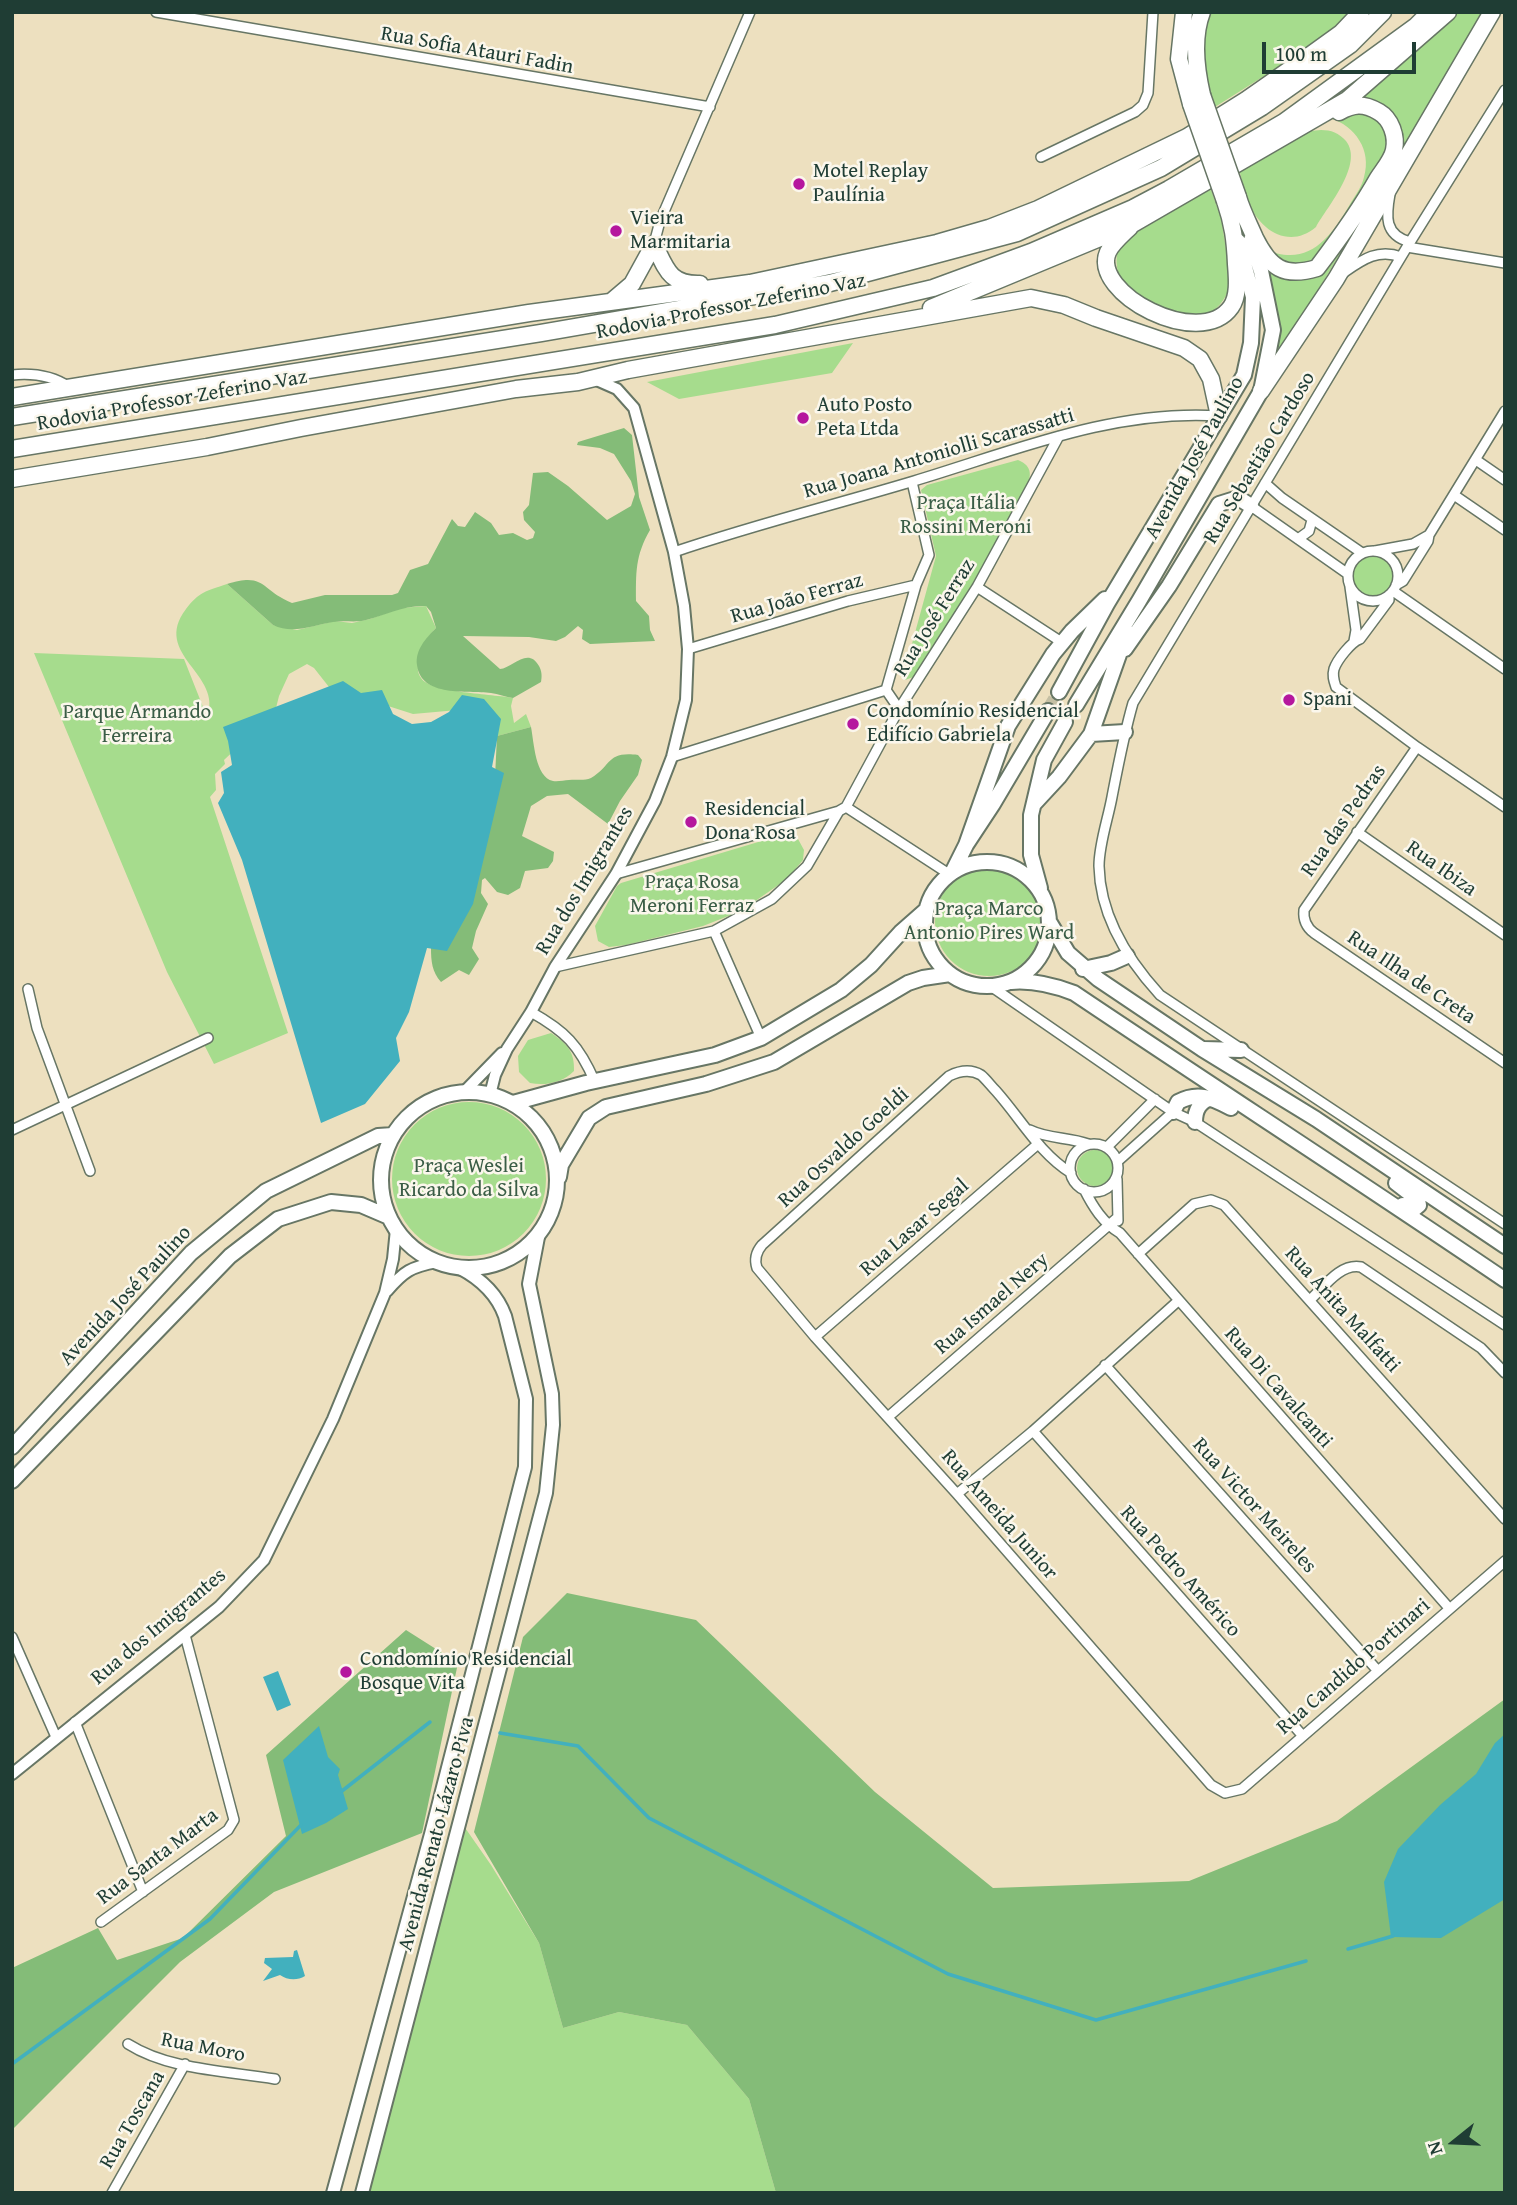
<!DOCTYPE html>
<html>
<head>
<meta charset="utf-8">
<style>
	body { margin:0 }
	#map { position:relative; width:1517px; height:2205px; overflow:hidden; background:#ede0bf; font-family:"Gentium Book Plus",serif }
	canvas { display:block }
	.frame { position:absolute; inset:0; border:14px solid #1f3d34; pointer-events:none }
	.north { position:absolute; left:1419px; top:2107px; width:70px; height:70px; -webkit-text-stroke:5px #fbf7ec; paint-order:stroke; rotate:252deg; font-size:19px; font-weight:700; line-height:28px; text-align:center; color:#1f3d34 }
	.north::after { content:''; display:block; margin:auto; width:24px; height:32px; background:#1f3d34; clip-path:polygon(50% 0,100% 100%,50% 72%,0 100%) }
	.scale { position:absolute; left:1262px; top:42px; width:154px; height:32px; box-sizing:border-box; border:4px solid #1f3d34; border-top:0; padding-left:9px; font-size:21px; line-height:24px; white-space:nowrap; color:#1f3d34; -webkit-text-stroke:5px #fbf7ec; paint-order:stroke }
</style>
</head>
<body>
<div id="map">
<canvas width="1517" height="2205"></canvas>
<div class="frame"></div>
<div class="north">N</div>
<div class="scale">100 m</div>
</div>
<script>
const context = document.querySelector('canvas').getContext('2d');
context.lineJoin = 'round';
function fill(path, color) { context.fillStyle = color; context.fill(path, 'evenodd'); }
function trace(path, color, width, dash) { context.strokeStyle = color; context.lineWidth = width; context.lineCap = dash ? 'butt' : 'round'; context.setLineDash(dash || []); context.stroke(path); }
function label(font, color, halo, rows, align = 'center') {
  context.font = font + ' "Gentium Book Plus",serif'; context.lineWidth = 5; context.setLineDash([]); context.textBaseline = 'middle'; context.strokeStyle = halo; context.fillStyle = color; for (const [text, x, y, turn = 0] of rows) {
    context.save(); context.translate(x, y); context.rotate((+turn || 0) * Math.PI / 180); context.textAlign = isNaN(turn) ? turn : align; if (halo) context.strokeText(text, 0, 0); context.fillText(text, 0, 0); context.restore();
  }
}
const green = new Path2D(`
	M 1207,12 L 1354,12 L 1299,54 L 1215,107 C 1201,78 1199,44 1207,12 Z
	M 1443,12 L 1486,12 L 1274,363 L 1263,248 C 1306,269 1329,240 1349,206 C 1354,197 1362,187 1364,177 C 1372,150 1355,126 1330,118 Z
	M 1321,130 C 1331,130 1339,133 1346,141 C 1364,164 1328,206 1316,227 C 1289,250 1259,230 1248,201 C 1244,191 1242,180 1239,169 L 1298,132 Z
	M 1209,184 L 1221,218 L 1231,280 C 1228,301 1212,318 1190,318 C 1179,318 1145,299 1133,294 C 1115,278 1113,260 1121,239 Z
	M 853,343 L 832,373 L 679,399 L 647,382 Z
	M 1018,460 C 1030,465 1032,472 1028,484 L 969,592 L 916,676 L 905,680 L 907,662 L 936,556 L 921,490 L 927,485 Z
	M1353 576a20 20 0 1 1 40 0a20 20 0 1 1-40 0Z
	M 227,584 L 273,625 L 297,630 L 335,621 L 352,623 L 370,619 L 401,608 L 426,606 L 436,628 C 427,637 423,644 420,656 C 418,664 416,671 421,678 C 430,693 494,694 513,698 L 511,706 L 514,723 L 526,714 L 531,727 L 497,736 L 480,708 L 413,714 L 329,687 L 314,668 L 307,664 L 289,674 L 279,696 L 275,712 L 224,760 L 225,764 L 215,774 L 216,790 L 210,797 L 288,1033 L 214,1064 L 167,972 L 34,653 L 184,659 L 207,717 C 224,674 151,655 186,609 C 199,592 206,591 227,584 Z
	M 785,834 L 795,836 L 798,839 L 804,850 L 803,860 L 787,879 L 741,911 L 703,926 L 626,945 L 609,947 L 598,941 L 595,926 L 617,886 L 621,883 Z
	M935 922a54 54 0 1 1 108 0a54 54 0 1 1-108 0Z
	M 551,1033 C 566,1043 575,1051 574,1071 C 562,1083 545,1086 530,1083 L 519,1072 L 518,1056 L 528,1040 Z
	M392 1179a77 77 0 1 1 154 0a77 77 0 1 1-154 0Z
	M1077 1168a18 18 0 1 1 36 0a18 18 0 1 1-36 0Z
	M 461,1822 L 491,1865 L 539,1943 L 563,2028 L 619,2012 L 687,2025 L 749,2099 L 776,2193 L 364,2193 Z`);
const forest = new Path2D(`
	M 624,428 L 632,435 L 639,497 L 650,530 C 635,556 636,573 636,601 L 649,616 L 650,630 L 655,641 L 590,644 L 582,639 L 583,630 L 578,626 L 565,637 L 556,641 L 529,637 L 463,636 L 500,669 C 512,668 528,646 539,666 C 542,671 542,677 541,682 L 513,698 C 506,697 498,694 491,693 C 468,690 421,698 417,665 C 415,650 426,638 436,628 L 431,612 L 426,606 C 403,605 387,615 366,620 C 355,623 345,620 333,622 C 313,625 293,635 273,625 L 227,584 C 266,572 260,590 292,603 L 325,595 L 392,595 L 398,593 L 410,570 L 428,564 L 452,519 L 458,526 L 465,527 L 475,512 L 491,523 L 499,535 L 513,533 L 527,540 L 533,538 L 535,532 L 524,520 L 523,512 L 529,505 L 533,473 L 548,472 L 568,486 L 607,520 L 631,506 L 635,494 L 631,481 L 614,454 L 600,448 L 577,445 L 578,442 Z
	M 531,727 C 534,742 535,777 553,781 C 558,782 564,780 569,780 C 577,779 584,781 591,778 C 612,766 606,751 638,755 L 642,760 L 638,775 L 620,801 L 608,824 L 568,794 L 547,796 L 531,806 L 522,836 L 554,852 L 553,861 L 548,868 L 525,871 L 520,888 L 508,895 L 497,892 L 485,878 L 482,880 L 481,893 L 488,904 L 476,931 L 472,948 L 479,959 L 469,975 L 459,970 L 441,982 C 432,972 431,961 431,948 L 494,798 L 497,736 Z
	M 567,1593 L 696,1620 L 875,1792 L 993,1888 L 1189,1881 L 1337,1821 L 1505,1699 L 1505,2193 L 776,2193 L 749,2099 L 687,2025 L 619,2012 L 563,2028 L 539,1943 L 474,1832 L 523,1637 Z
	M 406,1630 L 458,1663 L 422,1833 L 274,1892 L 180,1962 L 12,2130 L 12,1968 L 98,1928 L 117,1960 L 183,1938 L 286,1836 L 266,1755 Z`);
const water = new Path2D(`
	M 343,681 L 361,693 L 382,690 L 393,714 L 412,724 L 431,722 L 449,712 L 462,695 L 484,699 L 501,719 L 492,767 L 504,773 L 473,904 L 447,951 L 427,948 L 409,1012 L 396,1038 L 400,1061 L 365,1104 L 321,1123 L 242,860 L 218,803 L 224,793 L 221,772 L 232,765 L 228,741 L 223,727 Z
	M 278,1671 L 291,1705 L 277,1711 L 263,1677 Z
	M 319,1726 L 328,1757 L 340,1769 L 338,1775 L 348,1809 L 326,1823 L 302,1834 L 283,1760 Z
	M 1505,1734 L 1505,1899 L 1441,1938 L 1391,1937 L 1384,1882 L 1398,1849 L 1440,1805 L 1476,1774 L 1495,1743 Z
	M 297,1950 L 305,1976 C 297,1981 287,1980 280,1975 L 263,1981 L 272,1969 L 264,1963 L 265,1958 L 293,1957 L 294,1951 Z`);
const stream = new Path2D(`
	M 500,1733 L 578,1746 L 649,1818 L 948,1974 L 1096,2020 L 1306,1961
	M 342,1791 L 430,1722
	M 1348,1949 L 1393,1936
	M 12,2064 L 210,1919 L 301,1825`);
const primaryTunnel = new Path2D(`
	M 1048,711 L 1059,692`);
const minor = new Path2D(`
	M 156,12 L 710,107
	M 1505,90 L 1407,247 L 1133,703 C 1124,734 1118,766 1112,797 C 1108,819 1099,844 1099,866 C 1100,916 1128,960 1160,995 L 1505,1224
	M 1041,157 L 1135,112 L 1143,105 L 1148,93 L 1153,12
	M 1390,194 C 1386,216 1384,235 1410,242
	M 654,244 L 660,221 L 750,12
	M 1407,247 L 1505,263
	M 1343,273 C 1362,260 1378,248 1401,257
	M 12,375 C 32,373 53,376 69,387
	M 1476,460 L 1505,480
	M 1265,483 L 1282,498 L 1362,553
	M 1454,495 L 1505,530
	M 1251,506 L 1348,574
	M 1298,539 L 1309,531 L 1312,520
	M 1375,551 L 1413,544 L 1429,535
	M1348 576a25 25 0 1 1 50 0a25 25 0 1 1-50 0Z
	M 674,552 C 753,525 834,505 914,481 C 1014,451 1113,409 1219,416
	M 1396,585 L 1403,581 L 1428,541 L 1429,535 L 1505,411
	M 977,587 L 1063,643
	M 1350,587 L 1356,630 L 1354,641
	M 1393,591 L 1505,669
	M 1389,595 L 1389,600 L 1360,639 C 1351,642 1337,660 1334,669 C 1332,676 1334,681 1336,687 L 1417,747 L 1505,807
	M 688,649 L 848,601 L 916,585
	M 886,690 L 916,585 L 929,555 L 912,482
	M 1417,747 L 1304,910 C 1303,920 1306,927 1314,933 L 1505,1063
	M 672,757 L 886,690 L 899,709
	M 846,807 L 949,874
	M 1357,832 L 1505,935
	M 616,874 L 839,811
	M 714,931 L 761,1038
	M 555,967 L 714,931 L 772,899 L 807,866 L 839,811 L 846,807 L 899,709 L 977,587 L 1059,436
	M 992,987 L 1173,1112 L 1195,1122 L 1505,1325
	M 28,989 L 37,1028 L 90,1171
	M 531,1012 C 565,1031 579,1045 595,1082
	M 12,1130 L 208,1038
	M 1030,1130 C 1048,1139 1069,1137 1088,1144
	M1070 1168a24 24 0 1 1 48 0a24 24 0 1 1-48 0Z
	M 1107,1147 L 1155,1099
	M 1118,1161 L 1173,1112
	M 1071,1173 C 1039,1153 1021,1119 996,1091 C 991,1086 986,1079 981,1075 C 971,1069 959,1071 949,1076 L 762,1245 C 756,1252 754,1259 757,1268 L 815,1337 L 957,1494 L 1211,1785 L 1225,1793 L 1242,1789 L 1505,1561
	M 1117,1179 L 1118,1221
	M 1084,1189 C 1093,1207 1103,1223 1120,1233 L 1449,1608
	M 1138,1254 L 1194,1204 L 1211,1200 L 1224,1205 L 1505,1519
	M 1310,1300 C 1324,1287 1340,1263 1361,1267 L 1481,1348 L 1505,1373
	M 815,1337 L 1038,1144
	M 1105,1365 L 1378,1671
	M 888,1417 L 1117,1218
	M 1033,1431 L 1302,1735
	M 957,1494 L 1033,1431 L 1178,1301
	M 12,1637 L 56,1737
	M 75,1722 L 143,1892
	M 101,1922 L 228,1830 L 234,1820 L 185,1635
	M 128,2044 C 169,2070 227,2071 275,2079
	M 112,2193 L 185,2064`);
const tertiary = new Path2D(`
	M 465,1091 L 502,1053
	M 490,1095 L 495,1075 L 507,1049 L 531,1012 L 555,967 L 616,874 L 655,801 L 672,757 L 686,700 L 688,649 L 684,606 L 674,552 L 634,408 L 617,389 L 592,378
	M 387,1291 C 404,1271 411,1267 437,1262
	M 12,1774 L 219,1607 L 264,1560 L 333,1419 L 385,1293 L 393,1259 L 396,1229`);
const secondary = new Path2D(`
	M 333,2193 L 431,1834 L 525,1467 L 526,1399 L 505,1316 C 497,1294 481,1279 460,1268
	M 362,2193 L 546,1493 L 553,1425 L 552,1394 L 529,1284 L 538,1237`);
const primary = new Path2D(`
	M 1125,649 L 1169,586 L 1219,504 L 1235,499 L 1240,499 L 1251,506
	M 1059,692 L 1107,604 L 1244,375 L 1251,343 L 1253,297 L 1238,241
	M 1076,705 L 1139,601 L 1261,391 L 1273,330 L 1261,271 L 1251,240
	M 1091,734 L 1125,732
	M 1034,804 L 1059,777 L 1091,734 L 1127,632
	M 966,845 L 1008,726 L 1053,654 L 1072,631 L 1105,599
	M925 924a62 62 0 1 1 124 0a62 62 0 1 1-124 0Z
	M 953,871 L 966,845 L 993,804 L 1048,711
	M 1040,888 L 1031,855 L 1031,815 L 1044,760 L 1065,722
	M 1050,923 L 1068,953 L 1098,979 L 1202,1049 L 1316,1119 L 1505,1246
	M 1083,969 L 1111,963 L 1127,956
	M 1011,982 C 1033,980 1053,985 1074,993 C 1217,1089 1362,1183 1505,1280
	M 1204,1049 L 1241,1050
	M381 1180a88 88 0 1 1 176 0a88 88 0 1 1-176 0Z
	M 513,1103 L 586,1083 L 715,1055 L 761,1038 L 841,990 L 871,965 L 901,932 L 926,910
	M 1173,1112 L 1178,1102 C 1198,1091 1212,1098 1231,1108
	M 1195,1122 C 1195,1109 1200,1102 1211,1098
	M 559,1177 L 561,1165 L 589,1118 L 606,1107 L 706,1084 L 774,1062 L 908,983 L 923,978 L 950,974
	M 1396,1183 L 1418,1200 L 1419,1205 L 1413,1210 L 1403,1205
	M 12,1447 L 191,1253 L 266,1191 L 378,1136 L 393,1135
	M 12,1481 L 230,1256 L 278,1219 L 331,1202 L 361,1205 L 389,1217`);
const motorway = new Path2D(`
	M 1184,12 L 1179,59 L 1191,104
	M 1202,95 C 1196,69 1192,38 1202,12
	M 1238,197 C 1242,211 1249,224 1255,238 C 1270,268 1284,278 1317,268 C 1339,239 1360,210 1378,178 C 1383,170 1392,160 1394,150 C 1397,136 1391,119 1379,112 C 1363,103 1354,104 1339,112
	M 1130,227 C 1123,234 1112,243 1108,252 C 1090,293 1200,351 1231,307 C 1239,296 1237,277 1236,264 C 1235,241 1233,224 1225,201
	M 654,244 C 666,268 669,285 700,284
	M 612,301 L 632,284 L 654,244
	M 931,308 L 1131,225 L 1347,100 L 1448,12
	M 1261,391 L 1336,279 L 1492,12
	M 12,397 L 529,313 L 750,283 L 937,243 L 989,228 L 1038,209 L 1187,137 L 1246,100 L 1309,56 L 1341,33 L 1361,12
	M 12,417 L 541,333 L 830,283 L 1017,233 L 1161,168 L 1262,107 L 1350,45 L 1383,12
	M 12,449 L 775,325 L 933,288 L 1031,252 L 1133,208 L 1169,189 L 1284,122 L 1416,26 L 1430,12
	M 12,479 L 207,447 L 301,428 L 516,389 L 578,382 L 628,370 L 1031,298 L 1064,305 L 1096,318 L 1184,348 L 1200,359 L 1211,379 L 1219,416`);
const motorwayBridge = new Path2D(`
	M 1202,95 L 1238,197
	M 1191,104 L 1225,201`);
const markers = [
	[799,184,7,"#b5179e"],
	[616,231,7,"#b5179e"],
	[803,418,7,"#b5179e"],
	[1289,700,7,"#b5179e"],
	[853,724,7,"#b5179e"],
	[691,822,7,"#b5179e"],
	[346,1672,7,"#b5179e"]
];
const streetNames = [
	["Rua Sofia Atauri Fadin",477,51,10],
	["Rodovia Professor Zeferino Vaz",731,307,-11],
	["Rodovia Professor Zeferino Vaz",172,401,-10],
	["Rua Joana Antoniolli Scarassatti",939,454,-16],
	["Avenida José Paulino",1195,458,-61],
	["Rua Sebastião Cardoso",1260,458,-59],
	["Rua João Ferraz",797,599,-16],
	["Rua José Ferraz",935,618,-58],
	["Rua das Pedras",1344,821,-55],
	["Rua Ibiza",1441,869,35],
	["Rua dos Imigrantes",585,881,-59],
	["Rua Ilha de Creta",1411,978,34],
	["Rua Osvaldo Goeldi",844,1148,-42],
	["Rua Lasar Segal",915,1228,-41],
	["Avenida José Paulino",126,1296,-47],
	["Rua Ismael Nery",992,1304,-41],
	["Rua Anita Malfatti",1342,1310,48],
	["Rua Di Cavalcanti",1278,1388,49],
	["Rua Victor Meireles",1254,1506,48],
	["Rua Ameida Junior",999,1515,49],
	["Rua Pedro Américo",1180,1572,48],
	["Rua dos Imigrantes",159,1627,-40],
	["Rua Candido Portinari",1354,1667,-41],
	["Avenida Renato Lázaro Piva",437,1834,-75],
	["Rua Santa Marta",158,1857,-37],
	["Rua Moro",203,2048,11],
	["Rua Toscana",133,2120,-60]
];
const poiNames = [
	["Motel Replay",813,172],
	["Paulínia",813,196],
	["Vieira",630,219],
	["Marmitaria",630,243],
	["Auto Posto",817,406],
	["Peta Ltda",817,430],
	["Spani",1303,700],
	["Condomínio Residencial",867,712],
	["Edifício Gabriela",867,736],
	["Residencial",705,810],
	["Dona Rosa",705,834],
	["Condomínio Residencial",360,1660],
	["Bosque Vita",360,1684]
];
const parkNames = [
	["Praça Itália",966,504],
	["Rossini Meroni",966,528],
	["Parque Armando",137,713],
	["Ferreira",137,737],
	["Praça Rosa",692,883],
	["Meroni Ferraz",692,907],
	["Praça Marco",989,910],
	["Antonio Pires Ward",989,934],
	["Praça Weslei",469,1167],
	["Ricardo da Silva",469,1191]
];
fill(green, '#a6dc8d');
fill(forest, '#84bc78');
fill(water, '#42b0be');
trace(stream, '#42b0be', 3.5);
trace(primaryTunnel, '#c4bfa3', 14, [14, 7]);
trace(minor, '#677665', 12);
trace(tertiary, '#677665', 14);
trace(secondary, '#677665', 16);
trace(primary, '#677665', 18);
trace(motorway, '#677665', 19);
trace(minor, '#fff', 9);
trace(tertiary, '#fff', 10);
trace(secondary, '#fff', 12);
trace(primary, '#fff', 14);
trace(motorway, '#fff', 16);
trace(motorwayBridge, '#677665', 19, []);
trace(motorwayBridge, '#fff', 16);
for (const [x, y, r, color] of markers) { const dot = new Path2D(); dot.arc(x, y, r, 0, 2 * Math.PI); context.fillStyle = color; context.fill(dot); trace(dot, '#fbf7ec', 2.5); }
label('21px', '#1f3d34', '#fbf7ec', streetNames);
label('21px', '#1f3d34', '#fbf7ec', poiNames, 'left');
label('21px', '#3a5d46', '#fbf7ec', parkNames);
</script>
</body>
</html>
